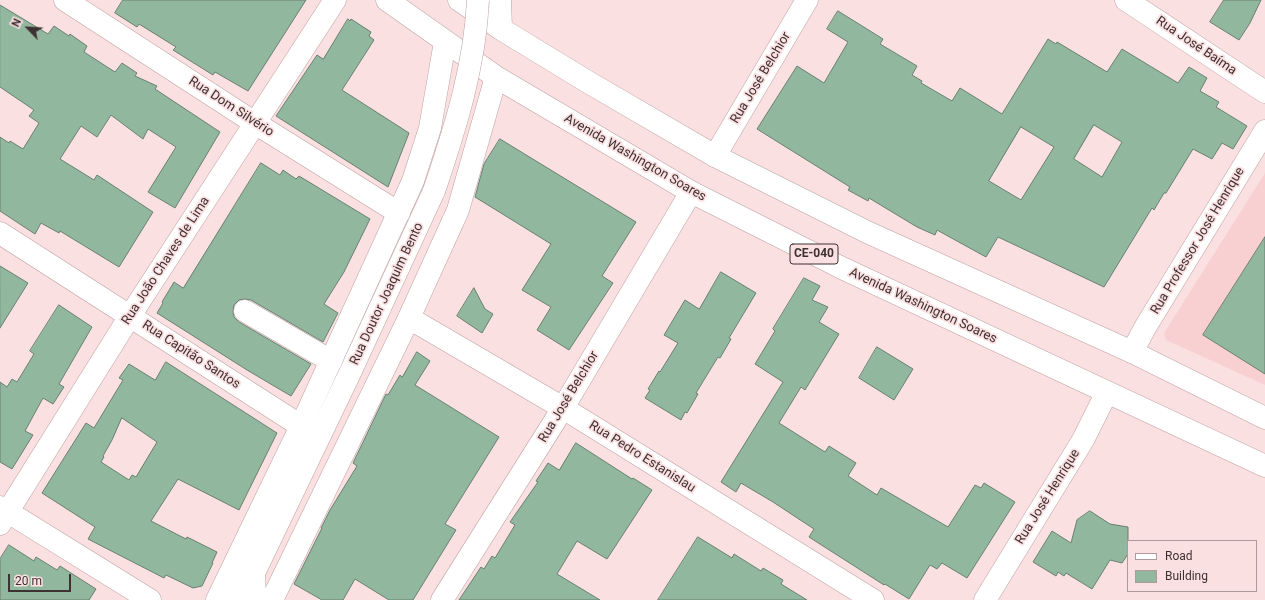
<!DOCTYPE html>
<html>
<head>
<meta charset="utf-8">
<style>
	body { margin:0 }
	#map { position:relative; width:1265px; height:600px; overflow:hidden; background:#fbe0e1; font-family:Roboto,sans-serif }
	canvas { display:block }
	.legend { position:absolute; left:1127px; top:540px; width:130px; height:52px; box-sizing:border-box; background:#fbe0e1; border:1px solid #af9a9b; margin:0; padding:5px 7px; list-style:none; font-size:12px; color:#3e3132 }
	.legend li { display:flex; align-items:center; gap:8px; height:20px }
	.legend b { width:20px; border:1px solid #af9a9b }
	.north { position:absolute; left:8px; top:8px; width:40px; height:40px; -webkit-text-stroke:3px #fbe0e1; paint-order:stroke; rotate:295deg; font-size:11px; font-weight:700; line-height:16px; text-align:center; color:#3e3132 }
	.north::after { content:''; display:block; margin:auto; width:14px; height:18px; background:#3e3132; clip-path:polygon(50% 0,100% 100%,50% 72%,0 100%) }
	.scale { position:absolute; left:8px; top:574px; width:63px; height:18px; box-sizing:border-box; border:2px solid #3e3132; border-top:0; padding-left:5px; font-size:12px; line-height:14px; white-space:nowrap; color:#3e3132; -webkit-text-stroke:3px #fbe0e1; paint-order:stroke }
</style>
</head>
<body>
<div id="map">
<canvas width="1265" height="600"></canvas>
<ul class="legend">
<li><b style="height:5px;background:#fff"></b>Road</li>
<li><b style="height:11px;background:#92b79f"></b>Building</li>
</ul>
<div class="north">N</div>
<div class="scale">20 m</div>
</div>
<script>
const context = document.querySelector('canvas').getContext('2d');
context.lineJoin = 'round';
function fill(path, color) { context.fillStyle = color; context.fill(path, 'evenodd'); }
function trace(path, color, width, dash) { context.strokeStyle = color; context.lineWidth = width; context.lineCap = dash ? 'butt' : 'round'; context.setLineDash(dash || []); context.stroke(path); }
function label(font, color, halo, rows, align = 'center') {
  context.font = font + ' Roboto,sans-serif'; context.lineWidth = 3.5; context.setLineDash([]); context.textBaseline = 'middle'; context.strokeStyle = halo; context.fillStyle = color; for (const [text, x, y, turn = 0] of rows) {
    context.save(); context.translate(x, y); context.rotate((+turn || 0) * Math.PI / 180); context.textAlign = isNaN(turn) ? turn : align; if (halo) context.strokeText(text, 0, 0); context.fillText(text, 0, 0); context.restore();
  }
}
const built = new Path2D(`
	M 1265,173 L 1265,385 L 1166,340 L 1164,333 Z`);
const building = new Path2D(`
	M 123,0 L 306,0 L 248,91 L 215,72 L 213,75 L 173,50 L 176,47 L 139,24 L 137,27 L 115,13 Z
	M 1224,0 L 1261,0 L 1250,23 L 1239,40 L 1210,22 Z
	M 0,5 L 48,34 L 54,26 L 69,36 L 70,34 L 87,46 L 84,52 L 115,72 L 122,63 L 137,73 L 135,76 L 157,86 L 155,89 L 220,132 L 175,208 L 148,192 L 176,147 L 148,129 L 143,139 L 111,115 L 97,137 L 81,126 L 60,159 L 94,180 L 97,175 L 153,212 L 119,267 L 60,231 L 59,233 L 41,223 L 35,234 L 0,211 L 0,137 L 9,143 L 10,141 L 23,149 L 39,123 L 29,116 L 34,110 L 0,87 Z
	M 838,11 L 883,39 L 880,44 L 917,66 L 912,75 L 922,81 L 921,83 L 952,101 L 960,88 L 1002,114 L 1048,39 L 1056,44 L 1057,42 L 1107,72 L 1122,49 L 1178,83 L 1189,67 L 1207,78 L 1200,91 L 1219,102 L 1216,107 L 1247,126 L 1233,149 L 1222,143 L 1212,159 L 1193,149 L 1166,193 L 1164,193 L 1154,210 L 1152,208 L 1104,287 L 998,237 L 986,257 L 937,230 L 935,235 L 917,227 L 869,198 L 868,201 L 848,190 L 850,187 L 757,129 L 797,66 L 824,83 L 848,42 L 827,29 ZM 1094,125 L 1122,142 L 1102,177 L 1074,159 ZM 1021,127 L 1054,147 L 1021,200 L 989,181 Z
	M 348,19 L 350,21 L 351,19 L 371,32 L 369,36 L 374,40 L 342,90 L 409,133 L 388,187 L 276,116 L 317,55 L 323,59 Z
	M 500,139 L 636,222 L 602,276 L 613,283 L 569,350 L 537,330 L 551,307 L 522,290 L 551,244 L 475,197 L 484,164 Z
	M 261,163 L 280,175 L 283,170 L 296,179 L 299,176 L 370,219 L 344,272 L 324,304 L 338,313 L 323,342 L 251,300 L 245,299 L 239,300 L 234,305 L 233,311 L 234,317 L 239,322 L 311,364 L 291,396 L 247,370 L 157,313 L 163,303 L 162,302 L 174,282 L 183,288 Z
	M 1265,237 L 1265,374 L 1203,335 Z
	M 0,266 L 28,283 L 0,328 Z
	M 721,272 L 756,293 L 729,338 L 731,339 L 720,358 L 718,357 L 696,393 L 698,394 L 687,413 L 685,412 L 681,420 L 645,398 L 650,390 L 648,389 L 659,371 L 660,372 L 678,343 L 664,335 L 685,300 L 699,309 Z
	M 804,278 L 820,286 L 812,300 L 828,307 L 819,322 L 839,334 L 805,390 L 801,387 L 779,423 L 825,452 L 829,446 L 856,463 L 848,476 L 877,495 L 881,488 L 948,527 L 975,485 L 981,488 L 984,483 L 1015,502 L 967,578 L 942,563 L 937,569 L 930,565 L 909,599 L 885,584 L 884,585 L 809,537 L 814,529 L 773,502 L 741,483 L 736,492 L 721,482 L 783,382 L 755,364 L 775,331 L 773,329 Z
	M 474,288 L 485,309 L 493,314 L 482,333 L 457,316 Z
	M 59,305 L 92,327 L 59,384 L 64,387 L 53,404 L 43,398 L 25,431 L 33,435 L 12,469 L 0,462 L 0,382 L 7,387 L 12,379 L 17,382 L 34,354 L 30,351 Z
	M 877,347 L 913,369 L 894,400 L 859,378 Z
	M 417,352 L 430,361 L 415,385 L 499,437 L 445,524 L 456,530 L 413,600 L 389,600 L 355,579 L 343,600 L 322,600 L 294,584 L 322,528 L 321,528 L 330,510 L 357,466 L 353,463 L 386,394 L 388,395 L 400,375 L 402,377 Z
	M 166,362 L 277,433 L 239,510 L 178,479 L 151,521 L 186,539 L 187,537 L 217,552 L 212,563 L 213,563 L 202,586 L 193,588 L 166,575 L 164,578 L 88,539 L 95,527 L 42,493 L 86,423 L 94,428 L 123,380 L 119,378 L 129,364 L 155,380 ZM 122,418 L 157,442 L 136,477 L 132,475 L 129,480 L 101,462 L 104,457 L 103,456 L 112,440 Z
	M 576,443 L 632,479 L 633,478 L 652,490 L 607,559 L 577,541 L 557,574 L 600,600 L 459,600 L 481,567 L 484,569 L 492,556 L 495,558 L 515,525 L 510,522 L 538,482 L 536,481 L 548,463 L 559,470 Z
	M 1090,511 L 1110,524 L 1128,527 L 1128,554 L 1122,563 L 1110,560 L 1092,589 L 1066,573 L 1064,576 L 1058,572 L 1056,576 L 1033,562 L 1052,531 L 1071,543 L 1077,520 Z
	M 698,537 L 732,558 L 734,554 L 761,571 L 763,568 L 783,580 L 781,584 L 807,600 L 658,600 Z
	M 9,545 L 34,561 L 36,557 L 57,570 L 60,566 L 96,589 L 89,600 L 0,600 L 0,559 Z`);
const minor = new Path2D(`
	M 65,0 L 255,123 L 399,213
	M 500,0 L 501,29
	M 1126,0 L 1265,92
	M 715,156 L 807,0
	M 0,233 L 301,426
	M 245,311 L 331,361
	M 409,318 L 563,408 L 873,600
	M 1132,352 L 1146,326 L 1265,131
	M 0,507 L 150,600
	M 0,524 L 130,316 L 335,0
	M 442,600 L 563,408 L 691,192
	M 985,600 L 1083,440 L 1107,392`);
const major = new Path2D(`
	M 229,600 L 231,595 L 254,573 L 349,375 L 434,191
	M 253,600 L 255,596 L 254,573`);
const highway = new Path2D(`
	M 387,0 L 496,77 L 691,192 L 842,268 L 1265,466
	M 459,0 L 501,29 L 588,82 L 715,156 L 867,232 L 1132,352 L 1265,418
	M 217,600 L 301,426 L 413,181 L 430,128 L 445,42
	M 272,600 L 409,318 L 458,210 L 496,77`);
const majorBridge = new Path2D(`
	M 434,191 C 455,129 475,66 478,0`);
const shields = [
	[814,254,48]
];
const shieldNames = [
	["CE-040",814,254]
];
const streetNames = [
	["Rua José Baíma",1196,46,34],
	["Rua José Belchior",761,78,-59],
	["Rua Dom Silvério",231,107,33],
	["Avenida Washington Soares",635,158,30],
	["Rua Professor José Henrique",1198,241,-59],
	["Rua João Chaves de Lima",166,261,-57],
	["Rua Doutor Joaquim Bento",387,294,-65],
	["Avenida Washington Soares",923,306,25],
	["Rua Capitão Santos",191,355,33],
	["Rua José Belchior",569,397,-59],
	["Rua Pedro Estanislau",642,457,32],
	["Rua José Henrique",1048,497,-58]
];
fill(built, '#f9d0d2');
fill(building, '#92b79f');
trace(building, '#688070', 1);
trace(minor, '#bfa0a1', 23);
trace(major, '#bfa0a1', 23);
trace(highway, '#bfa0a1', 23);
trace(minor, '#fff', 22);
trace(major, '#fff', 22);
trace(highway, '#fff', 22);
trace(majorBridge, '#bfa0a1', 23, []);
trace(majorBridge, '#fff', 22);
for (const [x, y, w] of shields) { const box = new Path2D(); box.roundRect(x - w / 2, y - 10, w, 20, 3); context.fillStyle = '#fbe0e1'; context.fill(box); trace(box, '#3e3132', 1); }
label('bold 12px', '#3e3132', null, shieldNames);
label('13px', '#3e3132', '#fbe0e1', streetNames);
</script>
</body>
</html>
